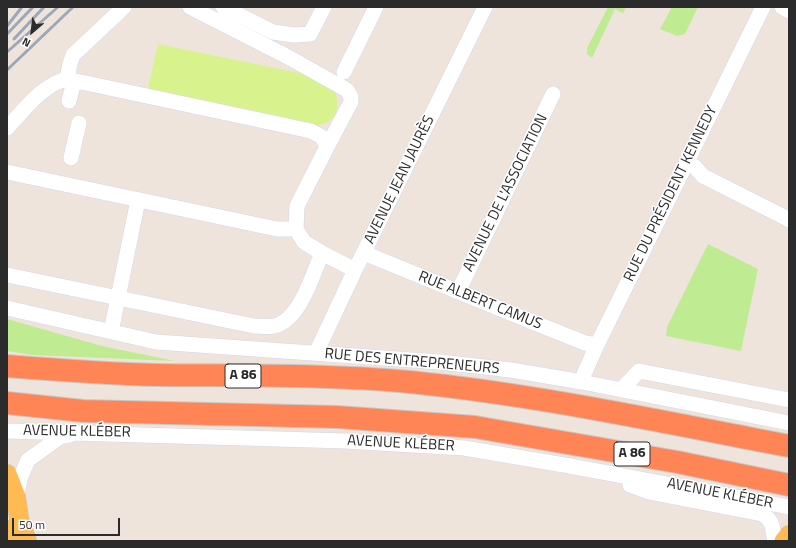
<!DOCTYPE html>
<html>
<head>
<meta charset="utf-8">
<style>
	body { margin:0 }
	#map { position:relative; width:796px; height:548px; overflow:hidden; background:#efe4dc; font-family:"Titillium Web",sans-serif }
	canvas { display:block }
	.frame { position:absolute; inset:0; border:8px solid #2b2b2b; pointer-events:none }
	.north { position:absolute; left:12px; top:12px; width:40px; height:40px; -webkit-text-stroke:3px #fff; paint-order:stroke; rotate:208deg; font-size:11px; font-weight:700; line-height:16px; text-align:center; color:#2b2b2b }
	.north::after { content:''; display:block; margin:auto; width:14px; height:18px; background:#2b2b2b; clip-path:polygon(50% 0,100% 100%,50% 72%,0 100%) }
	.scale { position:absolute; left:12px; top:518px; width:108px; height:18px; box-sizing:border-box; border:2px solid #2b2b2b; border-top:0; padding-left:5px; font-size:12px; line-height:14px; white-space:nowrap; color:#2b2b2b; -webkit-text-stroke:3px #fff; paint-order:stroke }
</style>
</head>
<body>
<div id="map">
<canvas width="796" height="548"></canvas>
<div class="frame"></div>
<div class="north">N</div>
<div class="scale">50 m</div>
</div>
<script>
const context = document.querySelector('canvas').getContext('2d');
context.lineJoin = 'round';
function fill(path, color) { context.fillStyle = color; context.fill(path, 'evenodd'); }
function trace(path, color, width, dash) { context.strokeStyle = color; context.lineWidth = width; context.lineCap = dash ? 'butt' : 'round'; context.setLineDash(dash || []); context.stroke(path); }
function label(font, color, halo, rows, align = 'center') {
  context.font = font + ' "Titillium Web",sans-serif'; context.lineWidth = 3; context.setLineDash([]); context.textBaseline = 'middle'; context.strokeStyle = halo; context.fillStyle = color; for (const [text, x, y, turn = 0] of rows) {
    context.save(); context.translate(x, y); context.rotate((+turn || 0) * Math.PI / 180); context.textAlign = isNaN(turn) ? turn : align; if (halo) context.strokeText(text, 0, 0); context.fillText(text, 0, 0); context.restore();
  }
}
const green = new Path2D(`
	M 608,7 L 626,7 L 623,13 L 615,9 L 592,58 L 587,54 L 587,48 Z
	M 672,7 L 698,7 L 685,34 L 677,36 L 660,29 Z
	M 708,244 L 758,269 L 741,351 L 666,336 L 667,327 Z
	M 7,319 L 102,346 L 175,361 L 32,355 L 7,351 Z`);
const pitch = new Path2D(`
	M 158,44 L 314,76 L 335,90 C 341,114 335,123 311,127 L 147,92 Z`);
const minor = new Path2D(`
	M 190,7 L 288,57 L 347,90 L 351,97 L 351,102 L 327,147
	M 223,7 L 273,32 L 294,35 L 310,34 L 324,7
	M 782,7 L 789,11
	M 344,72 L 376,7
	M 67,79 L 70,64 L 73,55 L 124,7
	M 69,101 L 74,81
	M 7,128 C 24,110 43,84 67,79 L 311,131 L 322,137 L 327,147 L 297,206 L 296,229 L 304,242 L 322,253 L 355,270
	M 71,158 L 79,123
	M 687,163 L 695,167 L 703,176 L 786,218 L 789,220
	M 7,172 L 277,229 L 296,229
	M 364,253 L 520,317 L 585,343 L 597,345
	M 7,275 L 254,326 C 261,326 272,328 278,325 C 301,316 313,274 322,253
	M 458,292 L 553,94
	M 7,308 L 156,342 L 440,362 L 511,370 L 582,382 L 789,423
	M 111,332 L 138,200
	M 316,353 L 355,270 L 485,7
	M 582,382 L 584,374 L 597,345 L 763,7
	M 621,390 L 639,371 L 789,400
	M 7,431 L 345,441 L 464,448 L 570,466 L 789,507
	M 630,485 L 649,492 L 762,514 C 774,521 772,528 775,541
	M 16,497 L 21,476 L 28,460 L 60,437 L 70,435`);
const major = new Path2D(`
	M 7,474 L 16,497 L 19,518 L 27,541
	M 7,530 L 10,541
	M 784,541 L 789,535`);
const highway = new Path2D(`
	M 7,366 C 57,370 107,374 157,375 C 241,376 326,374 410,382 C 538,395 663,422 789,446
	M 7,403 L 83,411 L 337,417 L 475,427 L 677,462 L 789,485`);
const rail = new Path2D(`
	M 7,26 L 22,7
	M 7,34 L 33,7
	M 14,39 L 44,7
	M 7,52 L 58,7
	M 7,70 L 73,7`);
const shields = [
	[243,376,36],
	[632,454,36]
];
const shieldNames = [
	["A 86",243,376],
	["A 86",632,454]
];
const streetNames = [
	["AVENUE JEAN JAURÈS",400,180,-64],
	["AVENUE DE L'ASSOCIATION",506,193,-64],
	["RUE DU PRÉSIDENT KENNEDY",671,194,-64],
	["RUE ALBERT CAMUS",480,301,22],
	["RUE DES ENTREPRENEURS",412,362,5],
	["AVENUE KLÉBER",77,432,1],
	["AVENUE KLÉBER",401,444,3],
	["AVENUE KLÉBER",720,494,11]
];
fill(green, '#bfeb93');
fill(pitch, '#d8f38e');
trace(minor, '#d1d8e6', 16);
trace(major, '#c8c8c8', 20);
trace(highway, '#c8c8c8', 24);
trace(minor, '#fff', 15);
trace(major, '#ffbb51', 19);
trace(highway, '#ff8557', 22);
trace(rail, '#9ea6b8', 3);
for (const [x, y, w] of shields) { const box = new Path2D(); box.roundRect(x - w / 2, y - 12, w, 24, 3); context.fillStyle = '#fff'; context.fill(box); trace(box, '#2b2b2b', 1); }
label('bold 14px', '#2b2b2b', null, shieldNames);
label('15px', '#2b2b2b', '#fff', streetNames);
</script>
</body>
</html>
